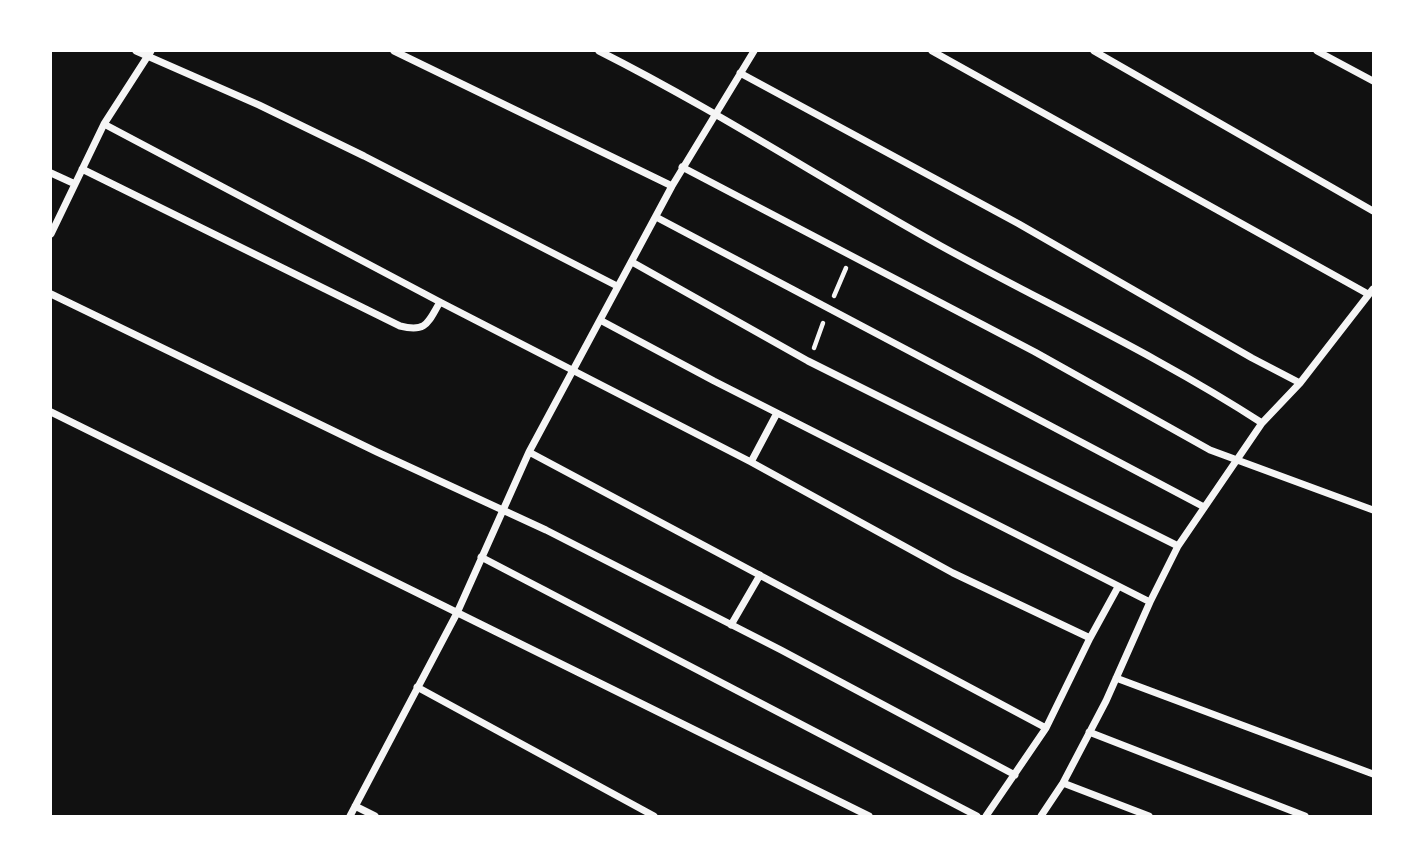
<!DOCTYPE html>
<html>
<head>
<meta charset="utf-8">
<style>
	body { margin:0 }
	#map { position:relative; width:1424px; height:867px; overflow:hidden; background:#111; font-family:Georgia,serif }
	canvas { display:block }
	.frame { position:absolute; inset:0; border:52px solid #fff; pointer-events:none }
</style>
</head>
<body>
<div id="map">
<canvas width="1424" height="867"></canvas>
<div class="frame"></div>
</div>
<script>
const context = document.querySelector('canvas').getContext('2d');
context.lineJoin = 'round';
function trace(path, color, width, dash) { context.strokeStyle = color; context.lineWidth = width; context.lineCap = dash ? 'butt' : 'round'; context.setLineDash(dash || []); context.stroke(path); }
const path = new Path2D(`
	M 834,296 L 846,268
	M 814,348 L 823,323`);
const minor = new Path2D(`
	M 136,51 L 259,105 L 364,156 L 617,286
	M 394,51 L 672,186
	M 599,51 C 716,110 826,182 941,246 C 1048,305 1159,356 1262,423
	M 932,51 L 1368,294
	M 1094,51 L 1373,211
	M 1317,51 L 1373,81
	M 740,73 L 1019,224 L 1252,358 L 1300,383
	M 104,124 L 440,302 L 751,462 L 777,413
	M 682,167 L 1035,352 L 1210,450 L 1373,510
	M 82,169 L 400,326 C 427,333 428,322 440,302
	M 51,173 L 75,184
	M 656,217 L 1204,507
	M 51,234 L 104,124 L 151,51
	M 632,262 L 808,361 L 1178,546
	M 51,294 L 377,452 L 546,530 L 781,650 L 1015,775
	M 600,320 L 714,381 L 1150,602
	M 51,412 L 869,816
	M 529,452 L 1046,728
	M 751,462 L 953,573 L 1090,638
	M 481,557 L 977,816
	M 731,625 L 760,575
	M 1116,678 L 1373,774
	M 417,687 L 654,816
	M 1089,732 L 1305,816
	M 1063,783 L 1149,816
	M 355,806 L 375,816
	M 350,816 L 457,613 L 529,452 L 672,186 L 754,51
	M 986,816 L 1046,728 L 1090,638 L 1118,587
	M 1041,816 L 1063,783 L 1106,701 L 1150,602 L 1178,546 L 1262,423 L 1300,383 L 1373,289`);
trace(path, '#f5f5f5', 4.5);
trace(minor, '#f5f5f5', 7);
</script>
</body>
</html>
